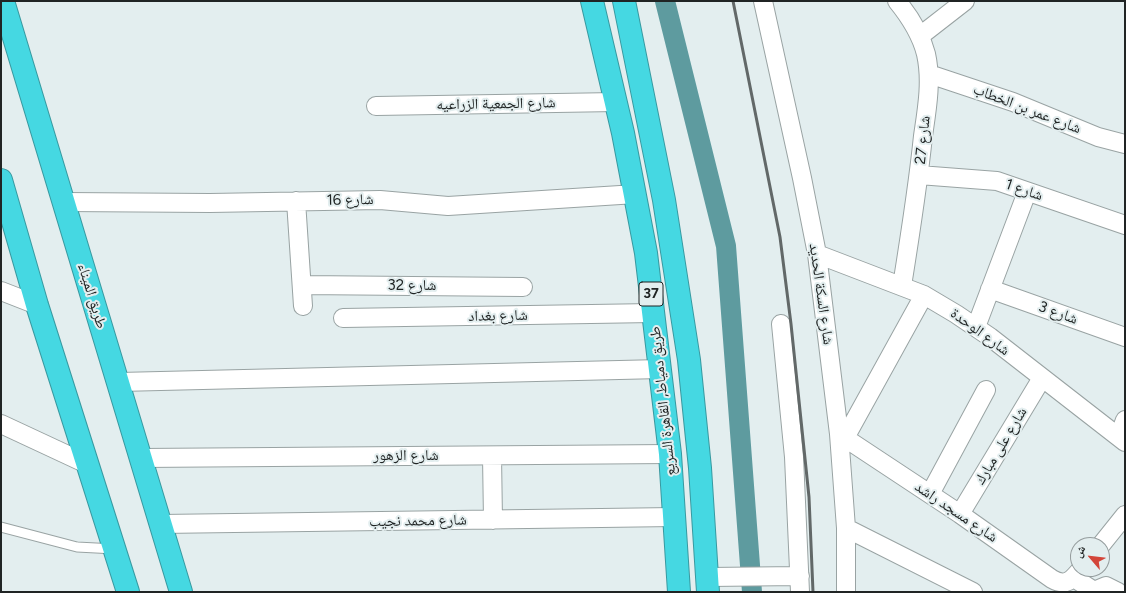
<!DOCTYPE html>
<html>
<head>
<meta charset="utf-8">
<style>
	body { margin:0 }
	#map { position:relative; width:1126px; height:593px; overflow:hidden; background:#e3eeef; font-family:Figtree,"Noto Naskh Arabic",sans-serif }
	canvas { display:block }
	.frame { position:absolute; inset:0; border:2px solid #202424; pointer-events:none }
	.north { position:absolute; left:1070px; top:537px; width:40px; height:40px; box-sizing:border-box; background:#e3eeef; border:1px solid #959d9e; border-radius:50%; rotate:298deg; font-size:11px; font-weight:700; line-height:16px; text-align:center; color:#202424 }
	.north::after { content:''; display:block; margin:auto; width:14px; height:18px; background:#d34539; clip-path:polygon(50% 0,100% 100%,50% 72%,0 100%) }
</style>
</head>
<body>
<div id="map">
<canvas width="1126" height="593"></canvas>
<div class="frame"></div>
<div class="north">ش</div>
</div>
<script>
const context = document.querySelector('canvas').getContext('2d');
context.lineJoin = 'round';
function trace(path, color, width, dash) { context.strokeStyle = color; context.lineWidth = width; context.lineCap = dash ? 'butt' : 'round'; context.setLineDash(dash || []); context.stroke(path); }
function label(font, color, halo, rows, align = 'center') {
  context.font = font + ' Figtree,"Noto Naskh Arabic",sans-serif'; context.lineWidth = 4; context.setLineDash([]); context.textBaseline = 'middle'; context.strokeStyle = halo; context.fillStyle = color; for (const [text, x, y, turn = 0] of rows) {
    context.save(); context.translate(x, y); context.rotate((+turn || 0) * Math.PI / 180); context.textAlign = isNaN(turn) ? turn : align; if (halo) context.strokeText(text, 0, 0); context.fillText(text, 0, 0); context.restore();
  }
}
const canal = new Path2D(`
	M 665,1 L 726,246 L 752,592`);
const lane = new Path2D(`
	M 1,527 L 77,547 L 115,549`);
const street = new Path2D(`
	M 763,1 L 802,178 L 817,254 L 839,434 L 846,528 L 846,592
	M 897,1 C 910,17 921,34 926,54 C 932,81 927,109 923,136 C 918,186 910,236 902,286
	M 920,36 L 965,1
	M 929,74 L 1013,102 L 1098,137 L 1125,144
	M 376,106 L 616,102
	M 919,175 L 997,181 L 1125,225
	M 296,201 L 303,306
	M 64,202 L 210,203 L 380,200 L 448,206 L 636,194
	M 817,254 L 924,295 L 956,314 L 990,337 L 1125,442
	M 302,285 L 523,287
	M 990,289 L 1125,337
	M 1,291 L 37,305
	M 343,318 L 653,313
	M 781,324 L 794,457 L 800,592
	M 976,327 L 1027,192
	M 119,382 L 661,369
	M 1,424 L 89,465
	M 839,434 L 960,514 L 1052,579 C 1066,587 1072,580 1081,569
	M 1119,437 L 1125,420
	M 845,438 L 924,295
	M 492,456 L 493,520
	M 141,458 L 670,454
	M 930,494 L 986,390
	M 960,514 L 1042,378
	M 161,524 L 674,517
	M 846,528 L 973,592
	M 1101,545 L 1125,515
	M 708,577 L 800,576
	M 1074,578 L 1094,591 L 1106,586 L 1118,592`);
const highway = new Path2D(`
	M 3,1 L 181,592
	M 592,1 L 623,133 L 646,253 L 670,454 L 679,592
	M 624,1 L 664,200 L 689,360 L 700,468 L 708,592
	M 1,180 L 37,305 L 128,592`);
const rail = new Path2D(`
	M 733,1 L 780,237 L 791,324 L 809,497 L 813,592`);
const shields = [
	[651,294,24]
];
const shieldNames = [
	["37",651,294]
];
const streetNames = [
	["شارع الجمعية الزراعيه",496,104,-1],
	["شارع عمر بن الخطاب",1027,109,21],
	["شارع 27",923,140,-84],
	["شارع 1",1024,190,19],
	["شارع 16",350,200,-1],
	["شارع 32",412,286],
	["شارع السكة الحديد",821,294,82],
	["طريق الميناء",92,296,73],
	["شارع 3",1058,313,20],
	["شارع بغداد",498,316,-1],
	["شارع الوحدة",980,332,36],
	["طريق دمياط, القاهرة السريع",663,401,-96],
	["شارع على مبارك",1001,446,-59],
	["شارع الزهور",406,456],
	["شارع مسجد راشد",956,512,34],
	["شارع محمد نجيب",418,521,-1]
];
trace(canal, '#5e9b9f', 20);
trace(lane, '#99a3a3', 11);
trace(street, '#99a3a3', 20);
trace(highway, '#3899a0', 24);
trace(lane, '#fff', 9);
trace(street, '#fff', 18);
trace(highway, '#45d8e2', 22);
trace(rail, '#626868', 3);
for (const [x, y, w] of shields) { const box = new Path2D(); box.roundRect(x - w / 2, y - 12, w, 24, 3); context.fillStyle = '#e3eeef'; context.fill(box); trace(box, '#202424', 1); }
label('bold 14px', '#202424', null, shieldNames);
label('15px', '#202424', '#e3eeef', streetNames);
</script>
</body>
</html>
